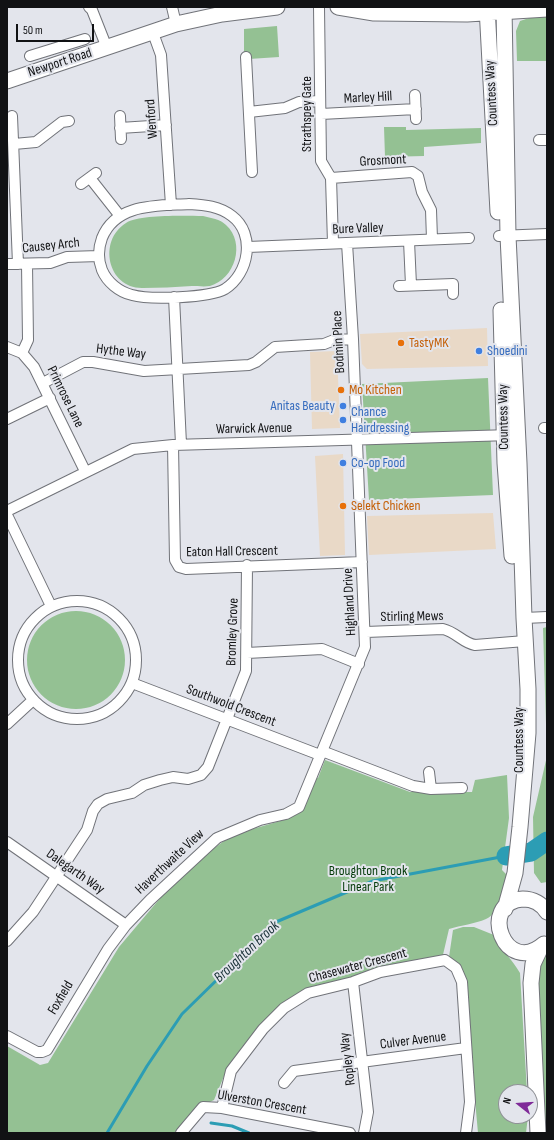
<!DOCTYPE html>
<html>
<head>
<meta charset="utf-8">
<style>
	body { margin:0 }
	#map { position:relative; width:554px; height:1140px; overflow:hidden; background:#e3e5ec; font-family:"Sofia Sans Condensed",sans-serif }
	canvas { display:block }
	.frame { position:absolute; inset:0; border:8px solid #111214; pointer-events:none }
	.north { position:absolute; left:498px; top:1084px; width:40px; height:40px; box-sizing:border-box; background:#e3e5ec; border:1px solid #8f9196; border-radius:50%; rotate:287deg; font-size:11px; font-weight:700; line-height:16px; text-align:center; color:#111214 }
	.north::after { content:''; display:block; margin:auto; width:14px; height:18px; background:#7f2a98; clip-path:polygon(50% 0,100% 100%,50% 72%,0 100%) }
	.scale { position:absolute; left:16px; top:24px; width:78px; height:18px; box-sizing:border-box; border:2px solid #111214; border-top:0; padding-left:5px; font-size:12px; line-height:14px; white-space:nowrap; color:#111214; -webkit-text-stroke:3px #e3e5ec; paint-order:stroke }
</style>
</head>
<body>
<div id="map">
<canvas width="554" height="1140"></canvas>
<div class="frame"></div>
<div class="north">N</div>
<div class="scale">50 m</div>
</div>
<script>
const context = document.querySelector('canvas').getContext('2d');
context.lineJoin = 'round';
function fill(path, color) { context.fillStyle = color; context.fill(path, 'evenodd'); }
function trace(path, color, width, dash) { context.strokeStyle = color; context.lineWidth = width; context.lineCap = dash ? 'butt' : 'round'; context.setLineDash(dash || []); context.stroke(path); }
function label(font, color, halo, rows, align = 'center') {
  context.font = font + ' "Sofia Sans Condensed",sans-serif'; context.lineWidth = 4; context.setLineDash([]); context.textBaseline = 'middle'; context.strokeStyle = halo; context.fillStyle = color; for (const [text, x, y, turn = 0] of rows) {
    context.save(); context.translate(x, y); context.rotate((+turn || 0) * Math.PI / 180); context.textAlign = isNaN(turn) ? turn : align; if (halo) context.strokeText(text, 0, 0); context.fillText(text, 0, 0); context.restore();
  }
}
const commercial = new Path2D(`
	M 487,328 L 488,366 L 367,369 L 362,364 L 360,334 Z
	M 337,351 L 340,428 L 312,429 L 310,352 Z
	M 343,454 L 345,555 L 320,556 L 315,456 Z
	M 493,513 L 496,549 L 369,555 L 367,516 Z`);
const green = new Path2D(`
	M 535,16 L 547,16 L 547,61 L 517,61 L 516,31 L 520,21 Z
	M 277,26 L 279,57 L 249,59 L 244,54 L 244,29 Z
	M 384,127 L 406,127 L 406,130 L 481,128 L 481,143 L 424,147 L 424,156 L 385,157 Z
	M 203,216 C 211,218 220,219 226,225 C 246,243 235,279 210,286 C 204,287 197,286 192,286 C 175,287 159,288 143,288 C 108,289 97,241 126,223 C 140,214 185,216 203,216 Z
	M 488,378 L 493,495 L 369,500 L 362,384 Z
	M27 660a49 49 0 1 1 98 0a49 49 0 1 1-98 0Z
	M 547,627 L 547,882 L 541,883 L 534,873 L 533,817 L 547,756 L 543,628 Z
	M 325,760 L 410,792 L 472,792 L 475,780 L 507,775 L 509,818 L 502,870 L 507,875 C 504,888 500,913 486,919 C 475,924 461,925 449,929 L 442,959 L 306,990 L 227,1069 L 214,1100 L 199,1107 L 174,1133 L 7,1133 L 7,1046 L 40,1065 L 48,1063 L 119,947 L 162,896 L 206,854 L 224,841 L 239,833 L 287,819 L 286,814 L 293,811 L 312,775 L 318,778 Z
	M 463,927 L 474,927 L 494,935 C 501,950 512,959 520,973 L 527,1092 L 506,1092 L 506,1116 L 528,1116 L 526,1133 L 478,1133 L 464,978 L 460,965 L 449,957 L 453,930 Z
	M 547,950 L 547,1133 L 545,1133 L 537,973 Z`);
const stream = new Path2D(`
	M 211,1123 L 232,1126 L 249,1133
	M 107,1133 L 147,1066 L 182,1014 L 276,922 L 373,881 L 506,856`);
const river = new Path2D(`
	M 506,856 L 531,852 L 547,841`);
const street = new Path2D(`
	M 89,7 L 92,10 L 107,48
	M 172,7 L 176,24
	M 319,7 L 321,161 L 331,178 L 333,243
	M 153,33 L 161,55 L 171,205
	M 30,56 L 85,39
	M 246,57 L 252,172
	M 415,95 L 416,119
	M 249,112 L 285,108 L 299,102 L 320,101
	M 321,114 L 416,109
	M 12,116 L 18,264
	M 120,116 L 121,139
	M 120,128 L 166,125
	M 539,140 L 547,140
	M 14,144 L 36,142 L 62,122 L 69,121
	M 90,178 L 120,216
	M 331,178 L 412,172 L 418,176 L 422,192 L 431,210 L 432,239
	M 81,184 L 96,173
	M 189,204 C 205,205 219,206 232,216 C 256,234 249,274 225,289 C 209,298 150,300 132,295 C 119,292 107,282 102,270 C 98,260 98,249 102,238 C 116,203 157,206 189,204 Z
	M 499,236 L 547,234
	M 409,241 L 411,285
	M 248,247 L 469,238
	M 7,264 L 50,263 L 67,257 L 99,256
	M 399,286 L 453,284 L 453,294
	M 174,297 L 181,444
	M 7,347 L 22,353 L 34,367 L 85,471
	M 22,353 L 28,340 L 27,264
	M 43,383 L 83,362 L 93,362 L 144,371 L 249,365 L 256,362 L 275,347 L 324,344 L 334,340 L 353,339
	M 7,419 L 50,398
	M 544,428 L 547,428
	M 173,445 L 175,560 L 179,567 L 186,569 L 362,562
	M 7,511 L 133,449 L 173,445 L 511,435
	M 7,515 L 51,606
	M18 660a59 59 0 1 1 118 0a59 59 0 1 1-118 0Z
	M 524,618 L 547,617
	M 366,632 L 443,629 C 456,632 463,643 475,645 L 525,641
	M 247,653 L 322,649 L 359,664
	M 132,683 L 320,755
	M 7,724 L 33,700
	M 322,751 L 413,786 L 431,789 L 462,788
	M 429,772 L 431,789
	M 7,842 L 126,925
	M 7,941 L 33,912 L 87,830 L 93,811 L 98,804 L 107,799 L 132,793 L 144,785 L 160,780 L 173,777 L 188,779 L 201,775 L 208,767 L 246,671 L 247,565
	M 353,982 L 368,1112 L 364,1133
	M 7,1036 L 37,1052 L 42,1052 L 47,1050 L 108,949 L 126,925 L 150,900 L 217,838 L 260,820 L 286,814 L 299,807 L 365,647 L 353,339 L 347,243
	M 284,1083 L 294,1071 L 466,1048
	M 222,1108 L 231,1071 L 263,1029 L 284,1008 L 308,993 L 353,982 L 380,972 L 445,960 L 456,968 L 462,982 L 470,1102 L 466,1133
	M 181,1133 L 203,1107 L 222,1108 L 350,1133`);
const secondary = new Path2D(`
	M 338,7 L 374,13 L 467,14 L 547,9
	M 487,7 L 498,212
	M 504,7 L 508,236 L 519,463 L 524,618 L 528,689 L 528,733 L 520,827 L 515,873 L 505,909
	M 7,81 L 176,24 L 222,14 L 277,7
	M 501,310 L 505,463 L 512,556
	M 544,944 C 505,978 477,902 523,899 C 533,899 542,904 547,912
	M 538,1133 L 531,983 L 533,964 L 541,947`);
const markers = [
	[401,343,4,"#e8710a"],
	[479,351,4,"#3f7fe0"],
	[341,390,4,"#e8710a"],
	[343,406,4,"#3f7fe0"],
	[343,420,4,"#3f7fe0"],
	[343,463,4,"#3f7fe0"],
	[343,506,4,"#e8710a"]
];
const streetNames = [
	["Newport Road",60,63,-18],
	["Countess Way",492,93,-93],
	["Marley Hill",368,98,-3],
	["Strathspey Gate",307,114,-90],
	["Wenford",152,119,-94],
	["Grosmont",383,161,-3],
	["Bure Valley",358,229,-2],
	["Causey Arch",51,246,-6],
	["Bodmin Place",339,342,-93],
	["Hythe Way",121,352,7],
	["Primrose Lane",65,397,64],
	["Countess Way",504,417,-91],
	["Warwick Avenue",254,429,-1],
	["Eaton Hall Crescent",232,552,-1],
	["Highland Drive",350,602,-93],
	["Stirling Mews",412,617,-1],
	["Bromley Grove",233,632,-88],
	["Southwold Crescent",231,706,21],
	["Countess Way",519,740,-90],
	["Haverthwaite View",170,862,-43],
	["Dalegarth Way",75,872,35],
	["Chasewater Crescent",358,966,-15],
	["Foxfield",61,998,-59],
	["Culver Avenue",413,1041,-7],
	["Ropley Way",348,1059,-97],
	["Ulverston Crescent",262,1103,10]
];
const foodNames = [
	["TastyMK",409,343],
	["Mo Kitchen",349,390],
	["Selekt Chicken",351,506]
];
const shopNames = [
	["Shoedini",487,351],
	["Anitas Beauty",335,406,"right"],
	["Chance",351,412],
	["Hairdressing",351,428],
	["Co-op Food",351,463]
];
const parkNames = [
	["Broughton Brook",368,871],
	["Linear Park",368,887]
];
const waterNames = [
	["Broughton Brook",247,952,-43]
];
fill(commercial, '#e9d9c7');
fill(green, '#94c193');
trace(stream, '#2c9db4', 3);
trace(river, '#2c9db4', 19);
trace(street, '#717379', 12);
trace(secondary, '#717379', 17);
trace(street, '#fff', 10);
trace(secondary, '#fff', 15);
for (const [x, y, r, color] of markers) { const dot = new Path2D(); dot.arc(x, y, r, 0, 2 * Math.PI); context.fillStyle = color; context.fill(dot); trace(dot, '#e3e5ec', 1.5); }
label('14px', '#111214', '#e3e5ec', streetNames);
label('14px', '#c56008', '#e3e5ec', foodNames, 'left');
label('14px', '#366cbe', '#e3e5ec', shopNames, 'left');
label('14px', '#023907', '#e3e5ec', parkNames);
label('italic 15px', '#172f35', '#e3e5ec', waterNames);
</script>
</body>
</html>
